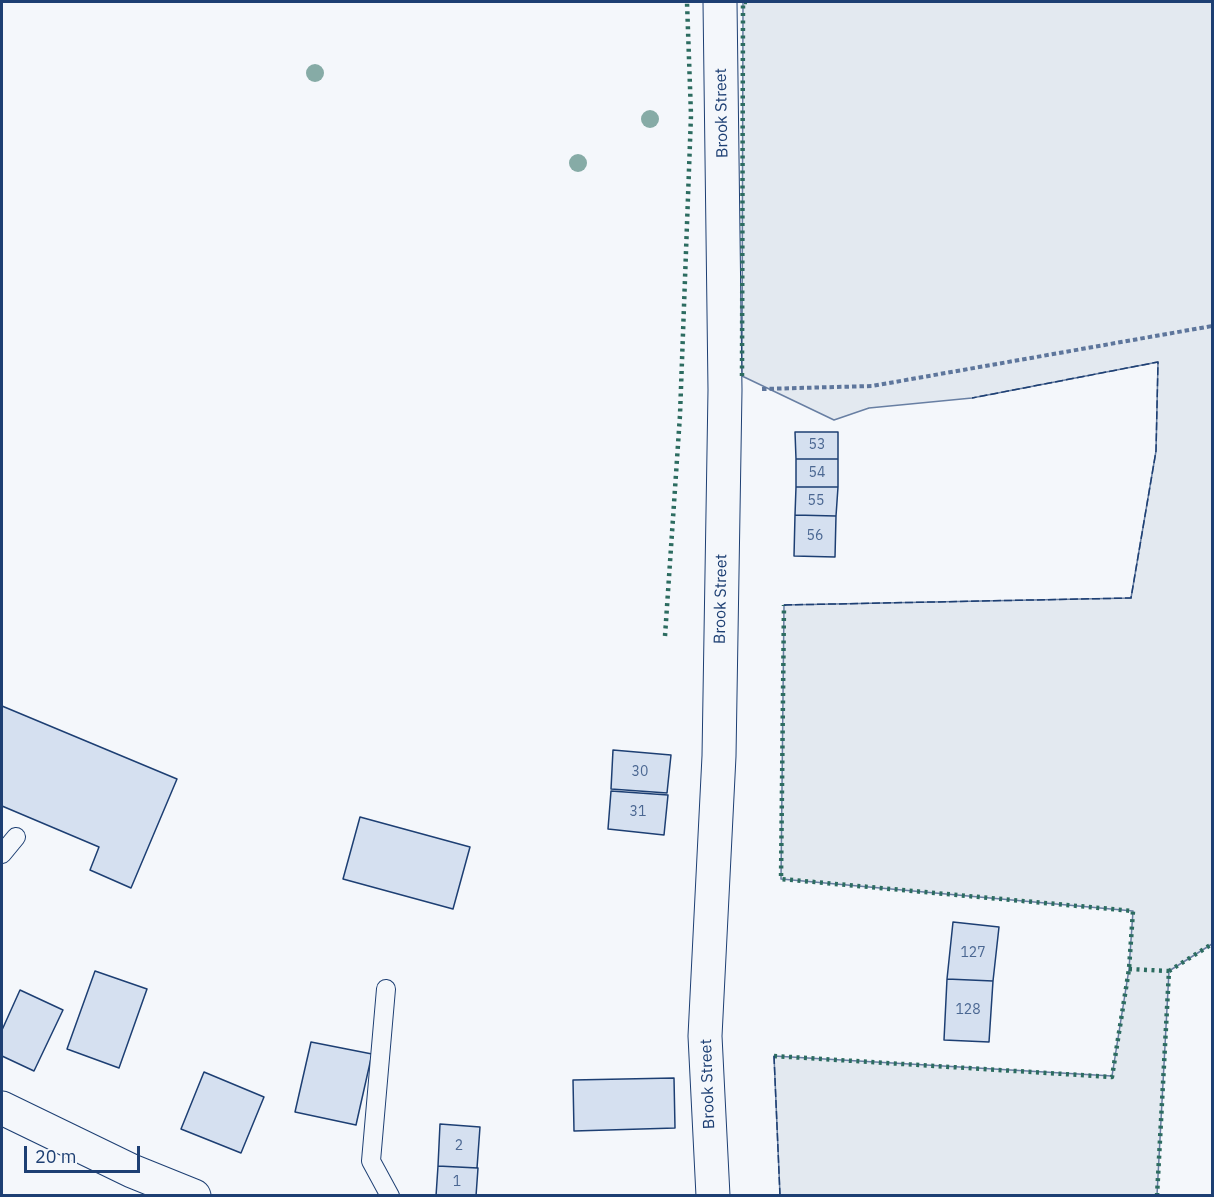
<!DOCTYPE html>
<html>
<head>
<meta charset="utf-8">
<style>
	body { margin:0 }
	#map { position:relative; width:1214px; height:1197px; overflow:hidden; background:#f4f7fb; font-family:"IBM Plex Sans",sans-serif }
	canvas { display:block }
	.frame { position:absolute; inset:0; border:3px solid #1d3f73; pointer-events:none }
	.scale { position:absolute; left:24px; top:1146px; width:116px; height:27px; box-sizing:border-box; border:3px solid #1d3f73; border-top:0; padding-left:8px; font-size:18px; line-height:21px; white-space:nowrap; color:#1d3f73; -webkit-text-stroke:4px #f4f7fb; paint-order:stroke }
</style>
</head>
<body>
<div id="map">
<canvas width="1214" height="1197"></canvas>
<div class="frame"></div>
<div class="scale">20 m</div>
</div>
<script>
const context = document.querySelector('canvas').getContext('2d');
context.lineJoin = 'round';
function fill(path, color) { context.fillStyle = color; context.fill(path, 'evenodd'); }
function trace(path, color, width, dash) { context.strokeStyle = color; context.lineWidth = width; context.lineCap = dash ? 'butt' : 'round'; context.setLineDash(dash || []); context.stroke(path); }
function label(font, color, halo, rows, align = 'center') {
  context.font = font + ' "IBM Plex Sans",sans-serif'; context.lineWidth = 4.5; context.setLineDash([]); context.textBaseline = 'middle'; context.strokeStyle = halo; context.fillStyle = color; for (const [text, x, y, turn = 0] of rows) {
    context.save(); context.translate(x, y); context.rotate((+turn || 0) * Math.PI / 180); context.textAlign = isNaN(turn) ? turn : align; if (halo) context.strokeText(text, 0, 0); context.fillText(text, 0, 0); context.restore();
  }
}
const green = new Path2D(`
	M 743,2 L 1212,2 L 1212,944 L 1169,971 L 1157,1195 L 780,1195 L 774,1056 L 1112,1076 L 1129,969 L 1133,911 L 781,879 L 784,605 L 1131,598 L 1156,451 L 1158,362 L 972,398 L 869,408 L 834,420 L 742,376 Z`);
const building = new Path2D(`
	M 795,432 L 838,432 L 838,459 L 796,459 Z
	M 796,459 L 838,459 L 838,487 L 796,487 Z
	M 796,487 L 838,487 L 836,516 L 795,515 Z
	M 795,515 L 836,516 L 835,557 L 794,556 Z
	M 2,706 L 177,779 L 131,888 L 90,870 L 99,847 L 2,806 Z
	M 613,750 L 671,755 L 667,793 L 611,789 Z
	M 611,791 L 668,795 L 664,835 L 608,829 Z
	M 360,817 L 470,847 L 453,909 L 343,879 Z
	M 953,922 L 999,927 L 993,981 L 947,979 Z
	M 95,971 L 147,989 L 119,1068 L 67,1049 Z
	M 947,979 L 993,981 L 989,1042 L 944,1040 Z
	M 20,990 L 63,1010 L 34,1071 L 2,1056 L 2,1030 Z
	M 311,1042 L 372,1054 L 356,1125 L 295,1112 Z
	M 204,1072 L 264,1097 L 241,1153 L 181,1129 Z
	M 674,1078 L 675,1128 L 574,1131 L 573,1080 Z
	M 440,1124 L 480,1127 L 477,1168 L 438,1166 Z
	M 438,1166 L 478,1168 L 476,1196 L 436,1196 Z`);
const path = new Path2D(`
	M 762,389 L 872,386 L 1212,326`);
const service = new Path2D(`
	M 2,854 L 16,837
	M 386,989 L 371,1161 L 390,1196`);
const minor = new Path2D(`
	M 2,1108 L 132,1171 L 194,1196`);
const secondary = new Path2D(`
	M 713,1196 L 705,1036 L 719,756 L 725,390 L 720,2`);
const hedge = new Path2D(`
	M 742,376 L 743,2 L 747,2
	M 665,636 L 680,415 L 691,115 L 687,2
	M 1129,969 L 1169,971
	M 774,1056 L 1112,1077 L 1129,969 L 1133,911 L 781,879 L 784,605
	M 1157,1196 L 1169,971 L 1212,944`);
const fence = new Path2D(`
	M 784,605 L 1131,598 L 1156,451 L 1158,362 L 972,398
	M 774,1056 L 780,1196`);
const trees = [
	[315,73],
	[650,119],
	[578,163]
];
const numberNames = [
	["53",817,445],
	["54",817,473],
	["55",816,501],
	["56",815,536],
	["30",640,772],
	["31",638,812],
	["127",973,953],
	["128",968,1010],
	["2",459,1146],
	["1",457,1182]
];
const streetNames = [
	["Brook Street",722,113,-91],
	["Brook Street",721,599,-89],
	["Brook Street",708,1084,-92]
];
fill(green, '#e3e9f0');
trace(green, '#687fa3', 1.5);
fill(building, '#d5e0f0');
trace(building, '#1d3f73', 1.5);
trace(service, '#1d3f73', 20);
trace(minor, '#1d3f73', 35);
trace(secondary, '#1d3f73', 35);
trace(path, '#5e769c', 4, [4.5, 3]);
trace(service, '#f4f7fb', 18);
trace(minor, '#f4f7fb', 33);
trace(secondary, '#f4f7fb', 33);
trace(hedge, '#2c6c60', 4.5, [3, 4.5]);
trace(fence, '#1d3f73', 1.5, [8, 3]);
context.fillStyle = '#86aba6';
for (const [x, y] of trees) { context.beginPath(); context.arc(x, y, 9, 0, 2 * Math.PI); context.fill(); }
label('14px', '#4b6792', null, numberNames);
label('16px', '#1d3f73', '#f4f7fb', streetNames);
</script>
</body>
</html>
